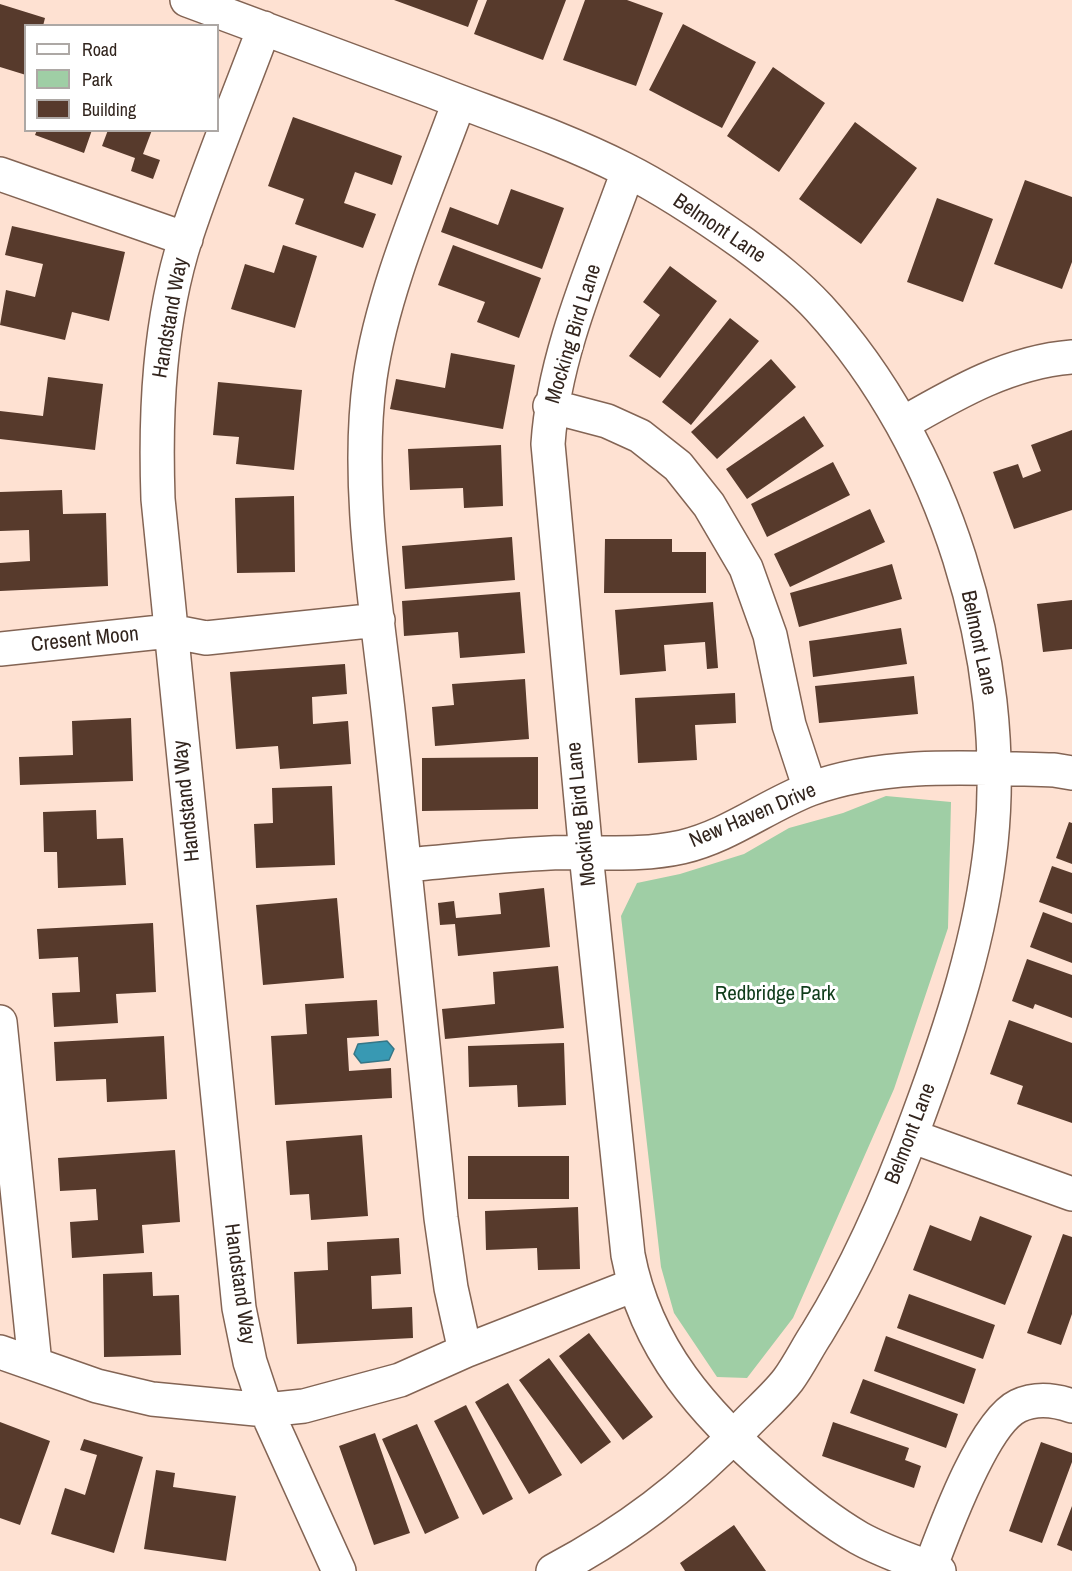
<!DOCTYPE html>
<html>
<head>
<meta charset="utf-8">
<style>
	body { margin:0 }
	#map { position:relative; width:1072px; height:1571px; overflow:hidden; background:#fee1d2; font-family:"Archivo Narrow",sans-serif }
	canvas { display:block }
	.legend { position:absolute; left:24px; top:24px; width:195px; height:108px; box-sizing:border-box; background:#fff; border:2px solid #ada8a5; margin:0; padding:8px 10px; list-style:none; font-size:18px; color:#32251e }
	.legend li { display:flex; align-items:center; gap:12px; height:30px }
	.legend b { width:30px; border:2px solid #ada8a5 }
</style>
</head>
<body>
<div id="map">
<canvas width="1072" height="1571"></canvas>
<ul class="legend">
<li><b style="height:8px;background:#fff"></b>Road</li>
<li><b style="height:16px;background:#9fcea5"></b>Park</li>
<li><b style="height:16px;background:#573a2c"></b>Building</li>
</ul>
</div>
<script>
const context = document.querySelector('canvas').getContext('2d');
context.lineJoin = 'round';
function fill(path, color) { context.fillStyle = color; context.fill(path, 'evenodd'); }
function trace(path, color, width, dash) { context.strokeStyle = color; context.lineWidth = width; context.lineCap = dash ? 'butt' : 'round'; context.setLineDash(dash || []); context.stroke(path); }
function label(font, color, halo, rows, align = 'center') {
  context.font = font + ' "Archivo Narrow",sans-serif'; context.lineWidth = 6; context.setLineDash([]); context.textBaseline = 'middle'; context.strokeStyle = halo; context.fillStyle = color; for (const [text, x, y, turn = 0] of rows) {
    context.save(); context.translate(x, y); context.rotate((+turn || 0) * Math.PI / 180); context.textAlign = isNaN(turn) ? turn : align; if (halo) context.strokeText(text, 0, 0); context.fillText(text, 0, 0); context.restore();
  }
}
const green = new Path2D(`
	M 886,796 L 951,802 L 948,928 L 894,1089 L 793,1318 L 747,1378 L 717,1377 L 674,1313 L 661,1267 L 621,916 L 637,883 L 680,874 L 744,854 L 789,828 L 843,813 Z`);
const water = new Path2D(`
	M 387,1041 L 394,1049 L 389,1060 L 361,1063 L 354,1054 L 358,1044 Z`);
const building = new Path2D(`
	M 394,0 L 478,0 L 468,27 Z
	M 487,0 L 566,0 L 543,60 L 474,34 Z
	M 585,0 L 627,0 L 663,13 L 636,86 L 563,60 Z
	M 0,4 L 45,18 L 43,26 L 26,26 L 26,75 L 0,67 Z
	M 683,24 L 756,62 L 722,128 L 649,90 Z
	M 773,67 L 825,103 L 779,172 L 727,136 Z
	M 293,117 L 402,156 L 392,185 L 355,172 L 344,203 L 376,214 L 363,248 L 295,224 L 304,199 L 268,186 Z
	M 855,122 L 917,168 L 861,244 L 799,199 Z
	M 37,130 L 92,130 L 84,153 L 35,135 Z
	M 108,130 L 152,130 L 143,154 L 160,160 L 153,179 L 131,171 L 135,158 L 102,146 Z
	M 1025,180 L 1072,197 L 1072,262 L 1062,289 L 994,264 Z
	M 511,189 L 564,208 L 542,269 L 441,232 L 450,207 L 498,225 Z
	M 937,198 L 993,219 L 963,302 L 907,282 Z
	M 12,226 L 125,252 L 109,321 L 72,312 L 65,340 L 0,325 L 6,290 L 35,297 L 43,264 L 5,255 Z
	M 283,245 L 317,256 L 295,328 L 231,309 L 245,264 L 274,273 Z
	M 453,245 L 541,278 L 519,338 L 477,322 L 485,302 L 438,285 Z
	M 670,266 L 717,301 L 660,378 L 629,356 L 660,315 L 643,302 Z
	M 730,318 L 759,341 L 691,425 L 662,402 Z
	M 451,353 L 515,365 L 503,429 L 390,409 L 396,379 L 445,388 Z
	M 771,359 L 796,387 L 717,459 L 691,432 Z
	M 48,377 L 103,384 L 95,450 L 0,439 L 0,411 L 43,416 Z
	M 218,382 L 302,390 L 294,470 L 236,464 L 239,437 L 213,435 Z
	M 804,416 L 824,446 L 747,499 L 726,469 Z
	M 1072,430 L 1072,510 L 1014,529 L 993,472 L 1018,464 L 1023,478 L 1041,471 L 1031,445 Z
	M 501,445 L 503,506 L 464,508 L 463,488 L 410,490 L 408,449 Z
	M 833,462 L 850,495 L 767,537 L 751,504 Z
	M 62,490 L 63,514 L 106,513 L 108,586 L 0,591 L 0,563 L 30,561 L 29,530 L 0,531 L 0,492 Z
	M 294,496 L 295,572 L 237,573 L 235,498 Z
	M 870,509 L 885,542 L 790,587 L 774,554 Z
	M 512,537 L 515,580 L 405,589 L 402,546 Z
	M 605,539 L 672,539 L 672,552 L 706,552 L 706,593 L 604,593 Z
	M 892,564 L 902,599 L 799,627 L 790,593 Z
	M 520,592 L 525,653 L 460,658 L 458,632 L 404,636 L 402,601 Z
	M 1072,600 L 1072,649 L 1043,652 L 1037,604 Z
	M 713,602 L 718,668 L 707,669 L 705,642 L 664,645 L 666,671 L 620,675 L 615,610 Z
	M 901,628 L 907,664 L 813,677 L 809,641 Z
	M 345,664 L 347,694 L 312,697 L 313,724 L 348,721 L 351,764 L 280,769 L 278,746 L 236,749 L 230,672 Z
	M 914,676 L 918,714 L 819,723 L 815,686 Z
	M 525,679 L 529,739 L 435,746 L 432,707 L 454,705 L 452,684 Z
	M 735,693 L 736,723 L 695,725 L 697,760 L 638,763 L 635,698 Z
	M 131,718 L 133,781 L 20,785 L 19,757 L 73,755 L 72,721 Z
	M 538,757 L 538,809 L 422,811 L 422,758 Z
	M 332,786 L 335,865 L 256,868 L 254,824 L 273,823 L 272,788 Z
	M 96,810 L 97,839 L 123,838 L 126,885 L 58,888 L 57,852 L 44,852 L 43,812 Z
	M 1069,822 L 1072,823 L 1072,864 L 1056,858 Z
	M 1052,866 L 1072,873 L 1072,914 L 1039,902 Z
	M 544,888 L 550,947 L 458,956 L 455,924 L 440,925 L 438,903 L 454,901 L 456,918 L 501,914 L 499,893 Z
	M 337,898 L 344,978 L 263,985 L 256,905 Z
	M 1043,912 L 1072,923 L 1072,963 L 1030,947 Z
	M 153,923 L 156,992 L 116,994 L 118,1023 L 54,1027 L 52,993 L 80,992 L 78,957 L 39,959 L 37,929 Z
	M 1027,959 L 1072,975 L 1072,1018 L 1035,1004 L 1033,1009 L 1012,1001 Z
	M 558,966 L 564,1028 L 445,1039 L 442,1009 L 495,1004 L 493,972 Z
	M 377,1000 L 379,1036 L 347,1038 L 349,1071 L 391,1068 L 392,1098 L 275,1105 L 271,1036 L 307,1034 L 305,1004 Z
	M 1009,1020 L 1072,1043 L 1072,1123 L 1017,1104 L 1023,1086 L 990,1074 Z
	M 164,1036 L 167,1099 L 107,1102 L 106,1079 L 56,1081 L 54,1042 Z
	M 564,1043 L 566,1105 L 518,1107 L 517,1085 L 469,1087 L 468,1046 Z
	M 362,1135 L 368,1216 L 311,1220 L 309,1194 L 290,1195 L 286,1141 Z
	M 175,1150 L 180,1222 L 142,1225 L 144,1253 L 72,1258 L 70,1222 L 98,1220 L 96,1189 L 60,1191 L 58,1158 Z
	M 468,1156 L 569,1156 L 569,1199 L 468,1199 Z
	M 578,1207 L 580,1269 L 538,1270 L 537,1248 L 486,1250 L 485,1211 Z
	M 980,1216 L 1032,1236 L 1005,1305 L 913,1270 L 930,1225 L 971,1241 Z
	M 1063,1234 L 1072,1237 L 1072,1314 L 1061,1345 L 1027,1333 Z
	M 399,1238 L 401,1274 L 371,1276 L 372,1309 L 412,1307 L 413,1338 L 297,1344 L 294,1272 L 328,1270 L 327,1242 Z
	M 152,1272 L 153,1296 L 179,1295 L 181,1355 L 104,1357 L 103,1274 Z
	M 909,1294 L 995,1325 L 983,1359 L 897,1328 Z
	M 589,1333 L 653,1417 L 623,1440 L 559,1356 Z
	M 886,1336 L 976,1369 L 964,1404 L 874,1371 Z
	M 549,1358 L 611,1442 L 581,1464 L 519,1380 Z
	M 863,1379 L 958,1414 L 946,1448 L 850,1413 Z
	M 508,1383 L 562,1475 L 529,1494 L 475,1402 Z
	M 466,1405 L 513,1499 L 483,1515 L 434,1421 Z
	M 0,1422 L 50,1441 L 20,1525 L 0,1518 Z
	M 833,1422 L 909,1448 L 905,1460 L 921,1466 L 914,1488 L 822,1456 Z
	M 417,1424 L 459,1518 L 425,1534 L 382,1439 Z
	M 375,1433 L 410,1533 L 374,1545 L 339,1446 Z
	M 84,1439 L 143,1457 L 114,1553 L 51,1534 L 65,1488 L 85,1495 L 97,1455 L 80,1450 Z
	M 1041,1442 L 1072,1453 L 1072,1462 L 1042,1543 L 1009,1531 Z
	M 156,1470 L 175,1473 L 173,1487 L 236,1496 L 226,1561 L 144,1549 Z
	M 1072,1506 L 1072,1551 L 1057,1545 Z
	M 734,1525 L 766,1571 L 685,1571 L 680,1563 Z`);
const minor = new Path2D(`
	M 187,0 C 269,30 350,61 432,91 C 496,116 563,138 624,169 C 666,190 706,217 744,244 C 771,264 797,284 819,308 C 945,446 1010,658 991,843 C 981,937 951,1028 918,1117 C 891,1191 859,1265 817,1333 C 807,1348 799,1365 788,1380 C 775,1397 758,1411 743,1427 C 684,1488 628,1531 553,1571
	M 264,28 C 238,98 209,167 186,237 C 159,321 155,412 158,499 L 239,1308 L 250,1362 L 266,1410 L 339,1571
	M 459,102 C 428,188 383,287 370,378 C 355,487 377,609 389,719 C 407,885 424,1051 441,1218 L 451,1288 L 465,1351
	M 628,171 C 597,259 554,351 548,444 L 586,854 L 628,1255 C 646,1349 704,1414 775,1475 C 801,1498 828,1520 859,1538 C 884,1552 912,1561 939,1571
	M 0,174 L 186,239
	M 550,406 L 607,421 L 640,436 L 678,466 L 709,505 L 746,568 L 770,635 L 789,725 L 810,789
	M 902,424 C 956,393 1009,362 1072,357
	M 0,649 L 170,631 L 206,638 L 378,620
	M 405,865 C 453,861 502,855 550,853 C 594,851 638,857 682,847 C 729,836 766,806 810,789 C 887,761 974,768 1054,770 L 1072,773
	M 0,1022 L 35,1364
	M 911,1136 L 1072,1194
	M 0,1352 L 97,1386 L 152,1399 L 266,1410 L 304,1406 L 400,1380 L 465,1351 L 634,1285
	M 930,1568 C 944,1531 983,1423 1018,1406 C 1035,1398 1055,1400 1072,1406`);
const streetNames = [
	["Belmont Lane",719,229,34],
	["Handstand Way",171,318,-80],
	["Mocking Bird Lane",574,334,-73],
	["Cresent Moon",85,640,-6],
	["Belmont Lane",978,643,78],
	["Handstand Way",187,801,-96],
	["Mocking Bird Lane",582,814,-96],
	["New Haven Drive",753,816,-23],
	["Belmont Lane",911,1134,-69],
	["Handstand Way",239,1284,82]
];
const parkNames = [
	["Redbridge Park",775,994]
];
fill(green, '#9fcea5');
fill(water, '#3899b3');
trace(water, '#367686', 1.5);
fill(building, '#573a2c');
trace(minor, '#836454', 36);
trace(minor, '#fff', 33);
label('21px', '#32251e', '#fff', streetNames);
label('21px', '#103d1b', '#fff', parkNames);
</script>
</body>
</html>
